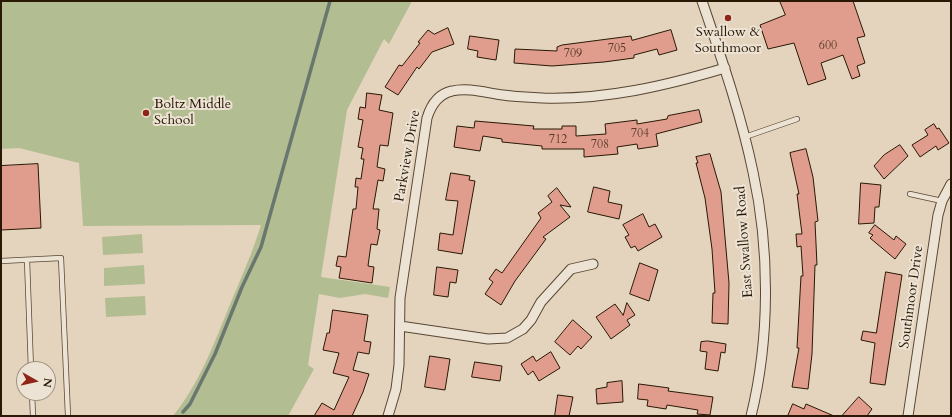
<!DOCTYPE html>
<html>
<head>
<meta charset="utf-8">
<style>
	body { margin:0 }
	#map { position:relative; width:952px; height:417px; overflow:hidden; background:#e4d4bd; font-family:Cardo,serif }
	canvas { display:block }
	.frame { position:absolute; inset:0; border:2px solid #281804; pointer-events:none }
	.north { position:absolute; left:16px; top:361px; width:40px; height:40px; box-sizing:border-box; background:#ede3d4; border:1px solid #9e9281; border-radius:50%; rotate:98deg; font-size:11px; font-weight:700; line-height:16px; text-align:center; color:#281804 }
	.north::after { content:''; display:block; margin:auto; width:14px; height:18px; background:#8f2418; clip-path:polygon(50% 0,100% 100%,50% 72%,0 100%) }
</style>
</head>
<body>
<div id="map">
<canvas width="952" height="417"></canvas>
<div class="frame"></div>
<div class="north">N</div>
</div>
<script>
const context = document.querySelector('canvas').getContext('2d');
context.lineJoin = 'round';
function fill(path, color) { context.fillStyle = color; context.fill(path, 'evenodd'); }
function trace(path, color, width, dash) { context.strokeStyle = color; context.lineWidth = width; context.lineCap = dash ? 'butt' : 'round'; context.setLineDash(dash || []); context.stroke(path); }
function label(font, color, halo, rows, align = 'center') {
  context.font = font + ' Cardo,serif'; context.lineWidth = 4; context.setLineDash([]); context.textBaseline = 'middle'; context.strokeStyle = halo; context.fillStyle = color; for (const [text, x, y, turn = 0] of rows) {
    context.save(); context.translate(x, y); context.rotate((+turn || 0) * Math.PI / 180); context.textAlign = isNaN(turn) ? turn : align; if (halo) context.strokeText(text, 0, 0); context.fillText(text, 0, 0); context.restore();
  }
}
const green = new Path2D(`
	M 1,1 L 412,1 L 389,44 L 384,39 L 347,110 L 321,277 L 390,287 L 388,298 L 365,294 L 340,298 L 319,294 L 308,365 L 314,369 L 288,416 L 173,416 C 200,383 215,341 231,302 C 242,276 253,251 261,225 L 83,226 L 79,163 L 19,148 L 1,149 Z
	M 142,234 L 143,253 L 103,255 L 102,237 Z
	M 144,265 L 145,284 L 104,286 L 104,268 Z
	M 145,296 L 146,315 L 106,317 L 105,298 Z`);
const stream = new Path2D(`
	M 183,412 L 190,404 L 215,354 L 242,287 L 261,247 L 330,1`);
const building = new Path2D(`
	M 780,1 L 853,1 L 865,36 L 857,38 L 865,63 L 857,66 L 860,76 L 852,79 L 843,55 L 821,63 L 826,79 L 808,85 L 794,43 L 768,49 L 760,25 L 785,15 Z
	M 448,28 L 454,44 L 432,52 L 419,69 L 417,67 L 398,95 L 385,87 L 399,65 L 402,66 L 420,43 L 418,42 L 428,30 L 434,34 Z
	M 671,30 L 677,50 L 659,55 L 657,49 L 634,55 L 634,58 L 604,62 L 552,66 L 514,63 L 515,49 L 557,51 L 557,47 L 562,45 L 631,36 L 632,40 Z
	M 470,36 L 499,40 L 496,60 L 477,57 L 478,51 L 468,49 Z
	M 367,93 L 382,95 L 379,110 L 393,113 L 388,146 L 380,145 L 377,167 L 385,169 L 383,181 L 378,180 L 373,209 L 379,209 L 377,229 L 380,230 L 377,245 L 371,244 L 368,266 L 374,267 L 372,283 L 339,278 L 341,267 L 336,266 L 338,256 L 346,257 L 353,209 L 356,209 L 358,187 L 355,187 L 356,178 L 361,179 L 364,159 L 361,159 L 363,148 L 358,147 L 363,120 L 358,119 L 360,107 L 365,108 Z
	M 699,110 L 702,122 L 656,134 L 658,146 L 638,149 L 637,144 L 617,147 L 618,154 L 584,157 L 584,149 L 542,149 L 542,146 L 502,142 L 502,139 L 483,136 L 480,151 L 454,147 L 457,126 L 474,128 L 475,121 L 534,126 L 533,129 L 562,129 L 562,126 L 576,126 L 576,136 L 606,134 L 605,124 L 637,120 L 637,124 L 667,119 L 668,116 Z
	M 934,124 L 937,129 L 939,128 L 949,143 L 938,150 L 936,146 L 920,157 L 912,145 L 928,135 L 925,130 Z
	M 900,145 L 908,156 L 884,179 L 874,166 L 884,155 Z
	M 806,149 L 813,177 L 818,221 L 815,222 L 817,265 L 815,265 L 812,354 L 808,389 L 792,387 L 799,348 L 797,348 L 801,276 L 803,276 L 801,246 L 797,247 L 796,234 L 802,234 L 797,194 L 799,194 L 790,153 Z
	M 710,154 L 721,192 L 729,283 L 728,324 L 712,323 L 713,293 L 715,293 L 712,249 L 705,198 L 696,163 L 698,163 L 696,157 Z
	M 38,164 L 41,228 L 1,230 L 1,166 Z
	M 451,173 L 470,176 L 469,180 L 475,181 L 462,254 L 438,250 L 440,233 L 453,235 L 458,201 L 446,200 Z
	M 861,183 L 881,185 L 879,207 L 875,207 L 874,223 L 859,224 Z
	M 594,187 L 610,191 L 608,202 L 622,205 L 619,219 L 588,212 Z
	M 557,188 L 571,207 L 560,205 L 570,217 L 543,237 L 546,239 L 515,281 L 501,305 L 485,294 L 493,282 L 489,279 L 496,269 L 502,273 L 541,218 L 538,213 L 552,202 L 548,196 Z
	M 643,214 L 649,227 L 655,224 L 662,237 L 638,251 L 635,246 L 631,248 L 625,237 L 629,235 L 623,225 Z
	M 875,225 L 894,240 L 896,236 L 906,244 L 895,259 L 870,238 L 873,235 L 869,233 Z
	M 640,263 L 658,270 L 649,301 L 630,294 Z
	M 437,267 L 458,270 L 456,283 L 450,282 L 448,297 L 434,295 Z
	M 886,272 L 902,275 L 885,385 L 870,383 L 875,343 L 861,340 L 863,331 L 876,333 Z
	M 627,303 L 635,315 L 627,320 L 630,325 L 611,339 L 596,317 L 615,304 L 623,315 Z
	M 333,310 L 368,315 L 364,341 L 371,342 L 369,354 L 358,352 L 353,370 L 369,374 L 363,392 L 352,416 L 314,416 L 322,403 L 334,410 L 349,377 L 333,373 L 339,353 L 323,350 L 327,333 L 329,333 Z
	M 573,320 L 592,337 L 581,349 L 578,346 L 570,355 L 555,342 Z
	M 708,341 L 726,344 L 725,353 L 721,352 L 718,371 L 705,369 L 707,352 L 700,351 L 701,342 Z
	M 551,352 L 560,368 L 539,381 L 533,371 L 528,375 L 521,364 L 533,356 L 536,361 Z
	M 430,356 L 450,359 L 445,390 L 425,387 Z
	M 475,362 L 502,366 L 500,381 L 472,377 Z
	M 622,381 L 623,402 L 597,404 L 596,389 L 607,387 L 607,383 Z
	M 639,384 L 669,388 L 668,391 L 713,397 L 710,415 L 697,414 L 698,410 L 667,405 L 666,409 L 647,406 L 648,400 L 638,399 Z
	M 558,395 L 573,397 L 569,416 L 555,416 Z
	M 859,397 L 872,409 L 867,416 L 842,416 Z
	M 793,404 L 804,409 L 806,404 L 834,416 L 788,416 Z`);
const service = new Path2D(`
	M 745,137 L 797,119
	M 910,194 L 942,201
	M 27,260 L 31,369
	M 1,261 L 61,258 L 68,416
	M 32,393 L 33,416`);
const minor = new Path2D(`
	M 702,1 C 721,57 741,114 753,172 C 770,250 770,339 751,416
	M 400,326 L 488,339 L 507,338 L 523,329 L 531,320 L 541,302 L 571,269 L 593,264
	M 388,416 L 396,389 L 399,365 L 400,298 L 427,118 C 431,105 438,94 452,91 C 468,87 487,93 503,95 C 516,97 530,97 543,98 C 605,100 665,86 725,68
	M 908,416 L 938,215 L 942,201 L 951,184`);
const markers = [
	[728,18,4,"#8f2418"],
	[146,113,4,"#8f2418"]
];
const numberNames = [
	["600",828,46],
	["705",617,49],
	["709",573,54],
	["704",640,134],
	["712",558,140],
	["708",600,145]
];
const poiNames = [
	["Swallow &",728,33],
	["Southmoor",728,49],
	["Boltz Middle",154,105,"left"],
	["School",154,121,"left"]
];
const streetNames = [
	["Parkview Drive",408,156,-80],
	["East Swallow Road",745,242,-94],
	["Southmoor Drive",912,297,-82]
];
fill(green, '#b3bd92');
trace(stream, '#6a776f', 3.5);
fill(building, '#e09d8e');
trace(building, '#281804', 1);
trace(service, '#574732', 6);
trace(minor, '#574732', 11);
trace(service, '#ede3d4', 4.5);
trace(minor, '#ede3d4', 9);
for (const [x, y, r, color] of markers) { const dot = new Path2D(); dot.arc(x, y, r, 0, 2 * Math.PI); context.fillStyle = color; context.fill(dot); trace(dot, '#ede3d4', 1.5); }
label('12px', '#563926', null, numberNames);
label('14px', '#281804', '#ede3d4', poiNames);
label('14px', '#281804', '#ede3d4', streetNames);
</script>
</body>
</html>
